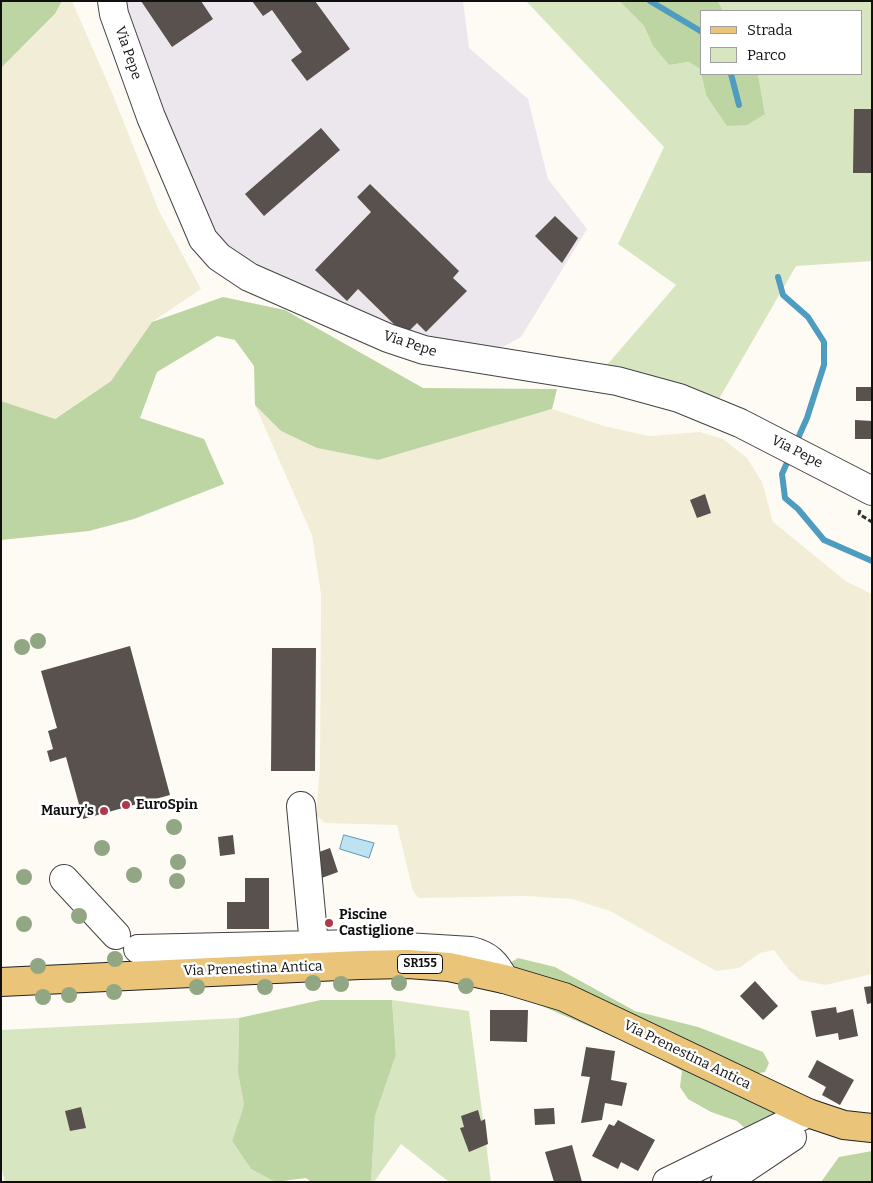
<!DOCTYPE html>
<html>
<head>
<meta charset="utf-8">
<style>
	body { margin:0 }
	#map { position:relative; width:873px; height:1183px; overflow:hidden; background:#fefbf5; font-family:Bitter,serif }
	canvas { display:block }
	.frame { position:absolute; inset:0; border:2px solid #101010; pointer-events:none }
	.legend { position:absolute; left:700px; top:10px; width:162px; height:65px; box-sizing:border-box; background:#fff; border:1px solid #9f9f9f; margin:0; padding:6px 9px; list-style:none; font-size:15px; color:#101010 }
	.legend li { display:flex; align-items:center; gap:10px; height:25px }
	.legend b { width:25px; border:1px solid #9f9f9f }
</style>
</head>
<body>
<div id="map">
<canvas width="873" height="1183"></canvas>
<div class="frame"></div>
<ul class="legend">
<li><b style="height:6px;background:#e9c479"></b>Strada</li>
<li><b style="height:14px;background:#d7e6c1"></b>Parco</li>
</ul>
</div>
<script>
const context = document.querySelector('canvas').getContext('2d');
context.lineJoin = 'round';
function fill(path, color) { context.fillStyle = color; context.fill(path, 'evenodd'); }
function trace(path, color, width, dash) { context.strokeStyle = color; context.lineWidth = width; context.lineCap = dash ? 'butt' : 'round'; context.setLineDash(dash || []); context.stroke(path); }
function label(font, color, halo, rows, align = 'center') {
  context.font = font + ' Bitter,serif'; context.lineWidth = 5; context.setLineDash([]); context.textBaseline = 'middle'; context.strokeStyle = halo; context.fillStyle = color; for (const [text, x, y, turn = 0] of rows) {
    context.save(); context.translate(x, y); context.rotate((+turn || 0) * Math.PI / 180); context.textAlign = isNaN(turn) ? turn : align; if (halo) context.strokeText(text, 0, 0); context.fillText(text, 0, 0); context.restore();
  }
}
const industrial = new Path2D(`
	M 123,1 L 463,1 L 469,48 L 528,99 L 548,179 L 587,229 L 521,337 L 484,357 L 412,341 L 236,265 L 200,216 Z`);
const farmland = new Path2D(`
	M 62,1 L 72,1 L 113,95 L 159,211 L 201,289 L 152,322 L 111,381 L 54,419 L 1,401 L 1,68 L 55,15 Z
	M 255,405 L 281,431 L 317,448 L 378,460 L 552,409 L 604,426 L 649,436 L 700,432 L 723,439 L 747,458 L 762,482 L 773,522 L 847,582 L 872,594 L 872,974 L 825,985 L 800,980 L 789,970 L 774,950 L 760,953 L 739,968 L 716,971 L 610,911 L 572,899 L 526,896 L 419,898 L 413,891 L 397,825 L 325,823 L 316,815 L 320,766 L 321,594 L 312,535 Z`);
const green = new Path2D(`
	M 526,1 L 619,1 L 644,26 L 653,46 L 669,65 L 689,62 L 700,69 L 706,95 L 765,114 L 758,74 L 862,74 L 862,11 L 723,11 L 718,1 L 872,1 L 872,261 L 796,266 L 716,404 L 600,373 L 676,285 L 618,244 L 664,147 Z
	M 392,1000 L 469,1011 L 491,1182 L 449,1182 L 401,1144 L 374,1182 L 371,1182 L 375,1116 L 396,1055 Z
	M 239,1018 L 238,1073 L 244,1105 L 232,1141 L 251,1169 L 275,1182 L 5,1182 L 1,1166 L 1,1030 Z`);
const forest = new Path2D(`
	M 1,1 L 62,1 L 55,14 L 1,68 Z
	M 619,1 L 718,1 L 723,11 L 702,11 L 702,74 L 758,74 L 765,114 L 747,125 L 727,126 L 706,95 L 700,69 L 689,62 L 669,65 L 653,46 L 644,26 Z
	M 223,297 L 285,310 L 423,388 L 557,389 L 552,409 L 378,460 L 317,448 L 281,431 L 255,405 L 254,366 L 235,340 L 217,336 L 157,372 L 140,418 L 204,439 L 224,484 L 134,519 L 89,531 L 1,540 L 1,401 L 55,419 L 111,381 L 152,322 Z
	M 518,958 L 555,967 L 635,1011 L 698,1027 L 763,1052 L 769,1063 L 765,1072 L 754,1074 L 738,1069 L 725,1090 L 758,1096 L 796,1114 L 759,1141 L 737,1121 L 711,1112 L 688,1099 L 680,1087 L 682,1071 L 647,1051 L 516,995 L 505,966 Z
	M 321,1000 L 392,1000 L 396,1055 L 375,1116 L 371,1182 L 311,1182 L 306,1178 L 275,1182 L 251,1169 L 232,1141 L 244,1105 L 238,1073 L 239,1018 Z
	M 872,1151 L 872,1182 L 821,1182 L 839,1157 Z`);
const water = new Path2D(`
	M 344,835 L 374,843 L 369,858 L 340,849 Z`);
const stream = new Path2D(`
	M 650,1 L 702,32
	M 731,74 L 739,105
	M 778,277 L 783,295 L 808,317 L 824,342 L 824,365 L 807,418 L 795,445
	M 790,456 L 782,474 L 785,498 L 798,509 L 824,540 L 872,561`);
const building = new Path2D(`
	M 141,1 L 201,1 L 213,19 L 172,47 Z
	M 252,1 L 315,1 L 350,49 L 307,81 L 291,60 L 302,52 L 272,10 L 263,16 Z
	M 854,109 L 872,109 L 872,173 L 853,173 Z
	M 321,128 L 340,150 L 264,216 L 245,194 Z
	M 370,184 L 459,271 L 453,278 L 467,291 L 426,332 L 417,323 L 405,335 L 358,289 L 347,301 L 315,270 L 371,212 L 357,197 Z
	M 555,216 L 578,238 L 562,263 L 535,236 Z
	M 856,387 L 872,387 L 872,401 L 856,401 Z
	M 855,420 L 872,421 L 872,439 L 855,439 Z
	M 705,494 L 711,513 L 697,518 L 690,500 Z
	M 130,646 L 170,795 L 83,819 L 66,757 L 50,762 L 47,751 L 53,749 L 48,731 L 57,728 L 41,671 Z
	M 272,648 L 316,648 L 315,771 L 271,771 Z
	M 233,835 L 235,854 L 220,856 L 218,837 Z
	M 330,848 L 338,872 L 319,879 L 311,855 Z
	M 245,878 L 269,878 L 269,929 L 227,929 L 227,902 L 245,902 Z
	M 755,981 L 778,1006 L 763,1020 L 740,996 Z
	M 872,986 L 872,1003 L 867,1004 L 864,987 Z
	M 836,1007 L 837,1013 L 853,1009 L 858,1036 L 839,1040 L 838,1033 L 816,1037 L 811,1011 Z
	M 490,1010 L 528,1010 L 527,1042 L 490,1041 Z
	M 586,1047 L 615,1051 L 611,1080 L 627,1083 L 622,1106 L 605,1103 L 602,1120 L 581,1123 L 590,1077 L 581,1076 Z
	M 817,1060 L 854,1080 L 840,1105 L 822,1095 L 826,1087 L 808,1077 Z
	M 81,1107 L 86,1128 L 70,1131 L 65,1111 Z
	M 554,1108 L 555,1124 L 535,1125 L 534,1109 Z
	M 478,1110 L 481,1121 L 485,1119 L 488,1144 L 469,1152 L 460,1128 L 464,1127 L 461,1116 Z
	M 618,1120 L 655,1140 L 638,1171 L 621,1162 L 618,1169 L 592,1156 L 609,1124 L 614,1126 Z
	M 572,1145 L 582,1182 L 554,1182 L 545,1152 Z`);
const path = new Path2D(`
	M 860,510 L 859,514 L 872,522`);
const minor = new Path2D(`
	M 112,1 L 114,14 L 151,117 L 203,239 L 219,257 L 249,277 L 388,338 L 424,350 L 617,381 L 679,398 L 740,423 L 872,491
	M 301,806 L 314,945
	M 64,879 L 116,935
	M 138,949 L 357,944 L 471,951 C 488,955 496,963 504,979
	M 667,1182 L 808,1113
	M 725,1182 L 792,1137`);
const major = new Path2D(`
	M 1,982 L 360,965 L 408,964 L 449,967 L 504,979 L 564,997 L 808,1113 L 844,1125 L 872,1128`);
const trees = [
	[38,641],
	[22,647],
	[174,827],
	[102,848],
	[178,862],
	[134,875],
	[24,877],
	[177,881],
	[79,916],
	[24,924],
	[115,959],
	[38,966],
	[313,983],
	[399,983],
	[341,984],
	[466,986],
	[197,987],
	[265,987],
	[114,992],
	[69,995],
	[43,997]
];
const markers = [
	[126,805,5,"#b23748"],
	[104,811,5,"#b23748"],
	[329,923,5,"#b23748"]
];
const shields = [
	[420,964,45]
];
const shieldNames = [
	["SR155",420,964]
];
const streetNames = [
	["Via Pepe",128,53,71],
	["Via Pepe",410,344,18],
	["Via Pepe",797,452,27],
	["Via Prenestina Antica",253,969,-2],
	["Via Prenestina Antica",687,1055,26]
];
const poiNames = [
	["EuroSpin",136,805],
	["Maury's",94,811,"right"],
	["Piscine",339,915],
	["Castiglione",339,931]
];
fill(industrial, '#ece6ed');
fill(farmland, '#f2edd7');
fill(green, '#d7e6c1');
fill(forest, '#bdd5a2');
fill(water, '#bfe2f0');
trace(water, '#4e9cbf', 1);
trace(stream, '#4e9cbf', 6);
fill(building, '#58514e');
trace(minor, '#434343', 30);
trace(major, '#212121', 30);
trace(path, '#323232', 3, [5, 2.5]);
trace(minor, '#fff', 28);
trace(major, '#e9c479', 28);
context.fillStyle = '#91a784';
for (const [x, y] of trees) { context.beginPath(); context.arc(x, y, 8, 0, 2 * Math.PI); context.fill(); }
for (const [x, y, r, color] of markers) { const dot = new Path2D(); dot.arc(x, y, r, 0, 2 * Math.PI); context.fillStyle = color; context.fill(dot); trace(dot, '#fff', 2); }
for (const [x, y, w] of shields) { const box = new Path2D(); box.roundRect(x - w / 2, y - 9.5, w, 19, 4); context.fillStyle = '#fff'; context.fill(box); trace(box, '#101010', 1); }
label('bold 12px', '#101010', null, shieldNames);
label('14px', '#101010', '#fff', streetNames);
label('bold 14px', '#101010', '#fff', poiNames, 'left');
</script>
</body>
</html>
